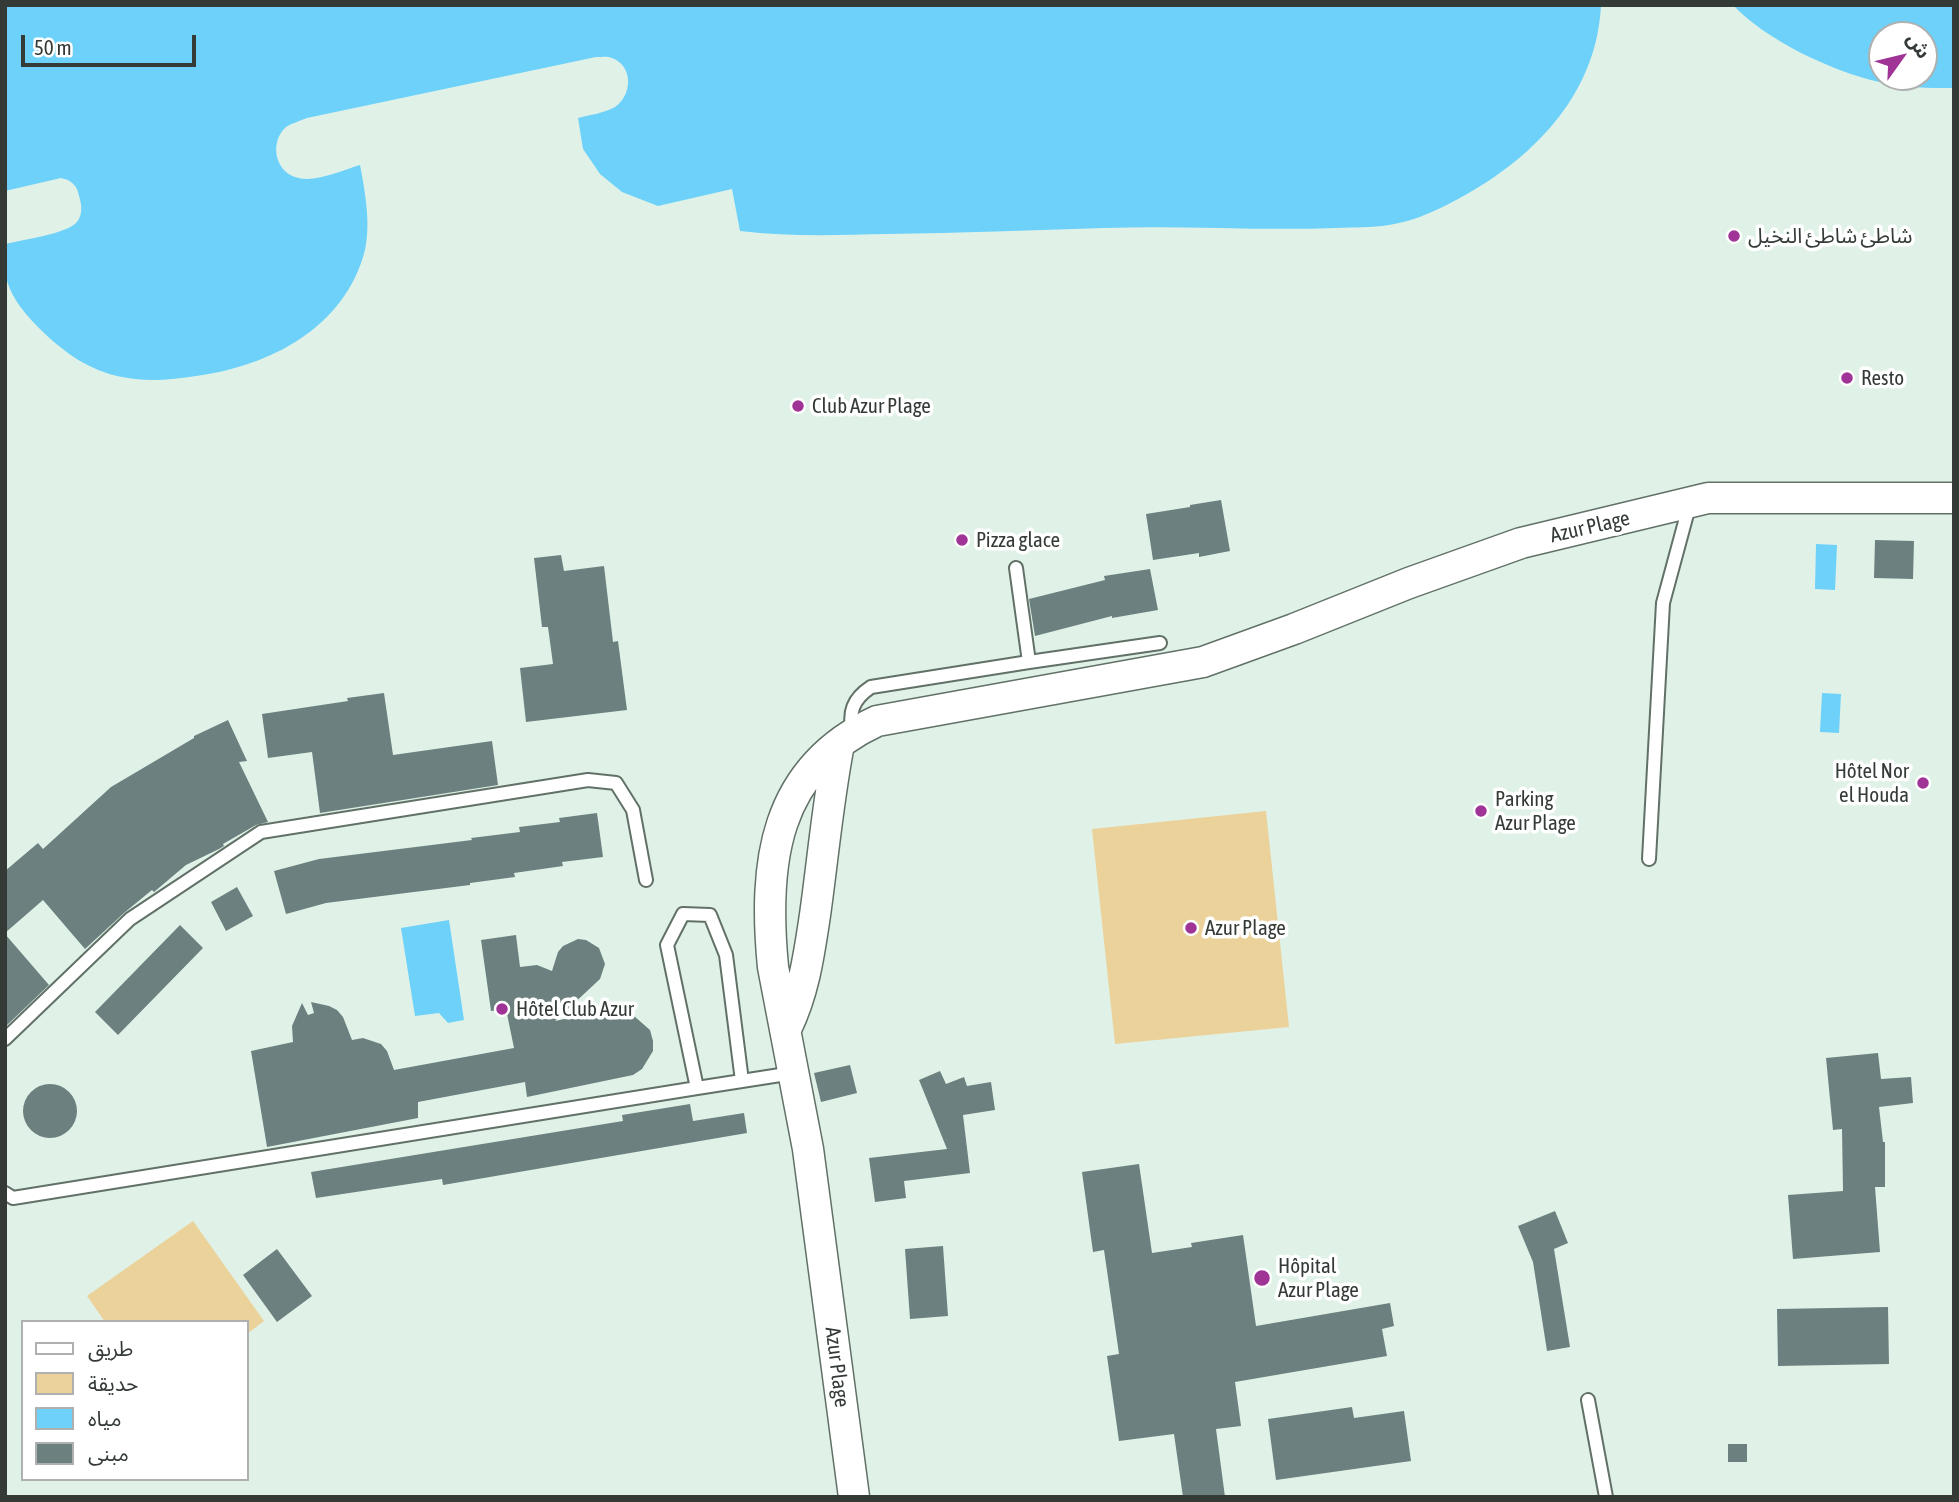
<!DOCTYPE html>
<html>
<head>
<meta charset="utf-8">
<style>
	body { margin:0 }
	#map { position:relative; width:1959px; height:1502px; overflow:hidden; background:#e0f2e7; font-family:"Asap Condensed","Noto Sans Arabic",sans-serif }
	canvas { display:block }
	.frame { position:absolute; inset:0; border:7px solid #343b36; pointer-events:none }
	.legend { position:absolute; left:21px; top:1320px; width:228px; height:161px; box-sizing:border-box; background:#fff; border:2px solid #aeb1af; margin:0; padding:9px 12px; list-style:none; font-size:21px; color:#343b36 }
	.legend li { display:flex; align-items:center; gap:14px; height:35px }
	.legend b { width:35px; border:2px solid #aeb1af }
	.north { position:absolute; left:1868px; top:21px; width:70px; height:70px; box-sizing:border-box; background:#fff; border:2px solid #aeb1af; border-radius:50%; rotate:56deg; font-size:19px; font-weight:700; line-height:28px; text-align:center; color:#343b36 }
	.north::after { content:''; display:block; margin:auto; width:24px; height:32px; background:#9f3496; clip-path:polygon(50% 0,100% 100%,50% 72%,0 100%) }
	.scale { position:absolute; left:21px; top:35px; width:175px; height:32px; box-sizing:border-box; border:4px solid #343b36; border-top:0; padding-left:9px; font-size:21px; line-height:24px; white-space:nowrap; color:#343b36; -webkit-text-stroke:5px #fff; paint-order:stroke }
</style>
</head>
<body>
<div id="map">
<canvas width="1959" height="1502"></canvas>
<div class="frame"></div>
<ul class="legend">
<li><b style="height:9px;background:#fff"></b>طريق</li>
<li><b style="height:19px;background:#ead29a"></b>حديقة</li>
<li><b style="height:19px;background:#6dd1fa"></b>مياه</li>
<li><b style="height:19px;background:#6b807f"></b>مبنى</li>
</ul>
<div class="north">ش</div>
<div class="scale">50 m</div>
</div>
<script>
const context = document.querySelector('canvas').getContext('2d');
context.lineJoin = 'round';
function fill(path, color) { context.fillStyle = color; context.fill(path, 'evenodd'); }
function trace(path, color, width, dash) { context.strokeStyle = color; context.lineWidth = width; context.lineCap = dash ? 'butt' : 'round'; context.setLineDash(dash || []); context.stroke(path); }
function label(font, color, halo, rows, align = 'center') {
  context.font = font + ' "Asap Condensed","Noto Sans Arabic",sans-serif'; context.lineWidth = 7; context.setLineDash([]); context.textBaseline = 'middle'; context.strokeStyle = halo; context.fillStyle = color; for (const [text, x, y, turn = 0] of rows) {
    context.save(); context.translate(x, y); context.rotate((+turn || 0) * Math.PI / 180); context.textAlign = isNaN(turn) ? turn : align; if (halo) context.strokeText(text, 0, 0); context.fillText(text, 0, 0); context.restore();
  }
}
const green = new Path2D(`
	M 1266,811 L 1289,1027 L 1115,1044 L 1092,829 Z
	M 193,1221 L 264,1321 L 247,1334 L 247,1322 L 105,1322 L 87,1296 Z`);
const water = new Path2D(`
	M 5,5 L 1601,5 C 1597,91 1538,154 1467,194 C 1442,208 1416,221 1389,225 C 1372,228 1353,227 1336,228 C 1258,231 1181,225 1104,228 C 1032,230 960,233 887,234 C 838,235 789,237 740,231 L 732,189 L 658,206 L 622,192 L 600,174 L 583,149 L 578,118 C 589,115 605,113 615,107 C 632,96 634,66 612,58 C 608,56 601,57 596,57 L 307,118 C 300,121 292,123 286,127 C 270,141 274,170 295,177 C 314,184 342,170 360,165 C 365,191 371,223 365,250 C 345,328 270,366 196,376 C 172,380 146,382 122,377 C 90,371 63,352 40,329 C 26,315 10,297 6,276 C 4,266 5,255 5,244 C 22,240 65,234 76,223 C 83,216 82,205 79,196 C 77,185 71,180 61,178 L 5,191 Z
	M 1733,5 L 1954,5 L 1954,88 C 1929,88 1903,88 1879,82 C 1832,71 1767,41 1733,5 ZM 1882,35 L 1924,35 L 1924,77 L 1882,77 Z
	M 1816,544 L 1837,545 L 1835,590 L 1815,589 Z
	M 1822,693 L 1841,694 L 1839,733 L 1820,732 Z
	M 449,920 L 464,1020 L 448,1023 L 439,1013 L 415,1016 L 401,928 Z`);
const building = new Path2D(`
	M 1221,500 L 1230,551 L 1199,557 L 1199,553 L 1153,560 L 1146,514 L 1190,507 L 1190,505 Z
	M 1875,540 L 1914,541 L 1913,579 L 1874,578 Z
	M 561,555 L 564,571 L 604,566 L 613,642 L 618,641 L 627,710 L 526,722 L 520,668 L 553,664 L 548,627 L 542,627 L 534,558 Z
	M 1150,569 L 1158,610 L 1112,618 L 1112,616 L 1035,636 L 1029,599 L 1105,580 L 1104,576 Z
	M 384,693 L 393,755 L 492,741 L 498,785 L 320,813 L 312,752 L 268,758 L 262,714 L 348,701 L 347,698 Z
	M 228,720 L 247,761 L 239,762 L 268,822 L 256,825 L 223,844 L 224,846 L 219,849 L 186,865 L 154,892 L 152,890 L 124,913 L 85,949 L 43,900 L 5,933 L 5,871 L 38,843 L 43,849 L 111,787 L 194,738 L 194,736 Z
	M 597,813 L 603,857 L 562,862 L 563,866 L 514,873 L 515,877 L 470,883 L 470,885 L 326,903 L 286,914 L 274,871 L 319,859 L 472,840 L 471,838 L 520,832 L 519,827 L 560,822 L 559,818 Z
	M 237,887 L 253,916 L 226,931 L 211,902 Z
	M 180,925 L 203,948 L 118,1035 L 95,1012 Z
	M 5,934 L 49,985 L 5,1027 Z
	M 516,935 L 520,967 L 537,965 L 552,971 L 558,952 L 563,946 L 578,939 L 586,940 L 599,948 L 605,964 L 600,979 L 555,1021 L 598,1012 L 599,1015 L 624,1013 L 634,1016 L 650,1030 L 653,1041 L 653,1051 L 642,1069 L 633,1075 L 527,1097 L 525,1082 L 418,1102 L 418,1118 L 267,1147 L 251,1051 L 293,1042 L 292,1026 L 302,1003 L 308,1015 L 314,1013 L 311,1002 L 329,1006 L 337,1010 L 343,1017 L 352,1040 L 363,1038 L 381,1044 L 387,1051 L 394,1070 L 514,1048 L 506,1009 L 491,1011 L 481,940 Z
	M 1878,1053 L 1881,1079 L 1911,1077 L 1913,1103 L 1879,1107 L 1883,1142 L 1885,1142 L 1885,1187 L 1875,1187 L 1880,1252 L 1793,1259 L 1788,1195 L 1843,1191 L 1842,1129 L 1833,1130 L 1826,1058 Z
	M 850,1065 L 857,1093 L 821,1102 L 814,1073 Z
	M 940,1071 L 946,1084 L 964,1077 L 967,1086 L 991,1082 L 995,1110 L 963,1115 L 970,1173 L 904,1181 L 906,1198 L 875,1202 L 869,1158 L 947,1149 L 919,1080 Z
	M23 1111a27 27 0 1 1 54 0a27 27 0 1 1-54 0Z
	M 690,1104 L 693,1121 L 744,1113 L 747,1133 L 443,1185 L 442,1179 L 316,1198 L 311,1172 L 623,1121 L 622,1115 Z
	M 1139,1164 L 1152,1253 L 1192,1247 L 1191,1243 L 1243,1235 L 1256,1326 L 1390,1303 L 1394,1326 L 1382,1329 L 1387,1356 L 1235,1382 L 1241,1426 L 1216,1429 L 1225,1497 L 1183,1497 L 1174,1434 L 1119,1441 L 1107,1356 L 1119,1354 L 1104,1250 L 1093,1252 L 1082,1172 Z
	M 1555,1211 L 1568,1243 L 1554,1249 L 1570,1347 L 1547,1351 L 1533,1262 L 1518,1226 Z
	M 943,1246 L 948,1316 L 910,1319 L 905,1249 Z
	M 277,1249 L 312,1296 L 277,1322 L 243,1275 Z
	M 1888,1307 L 1889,1364 L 1778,1366 L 1777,1309 Z
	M 1352,1407 L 1354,1418 L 1404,1411 L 1411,1461 L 1276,1480 L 1268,1419 Z
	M 1728,1444 L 1747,1444 L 1747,1462 L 1728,1462 Z`);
const service = new Path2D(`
	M 1029,662 L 1160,643
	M 853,733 C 848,712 853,699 871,687 L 1029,662 L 1016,568
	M 1649,859 L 1663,603 L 1690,503
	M 5,1039 L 130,919 L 261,832 L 588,780 L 616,783 L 633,810 L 646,880
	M 697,1088 L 793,1073
	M 5,1193 L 13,1198 L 697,1088 L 667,945 L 683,914 L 710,915 L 726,955 L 742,1081
	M 1588,1400 L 1606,1497`);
const tertiary = new Path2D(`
	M 786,1029 C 804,992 809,955 815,915 C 823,858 828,800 839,744
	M 854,1497 L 808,1149 L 773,967 C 763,864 773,769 877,721 L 1203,662 L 1294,629 L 1409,583 L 1521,543 L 1708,498 L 1954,498`);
const markers = [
	[1734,236,7,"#9f3496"],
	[1847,378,7,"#9f3496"],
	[798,406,7,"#9f3496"],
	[962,540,7,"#9f3496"],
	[1923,783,7,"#9f3496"],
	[1481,811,7,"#9f3496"],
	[1191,928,7,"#9f3496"],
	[502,1009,7,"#9f3496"],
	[1262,1278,9,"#9f3496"]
];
const poiNames = [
	["شاطئ شاطئ النخيل",1748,236],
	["Resto",1861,378],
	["Club Azur Plage",812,406],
	["Pizza glace",976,540],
	["Hôtel Nor",1909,771,"right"],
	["el Houda",1909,795,"right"],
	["Parking",1495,799],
	["Azur Plage",1495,823],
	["Azur Plage",1205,928],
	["Hôtel Club Azur",516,1009],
	["Hôpital",1278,1266],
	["Azur Plage",1278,1290]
];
const streetNames = [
	["Azur Plage",1590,527,-13],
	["Azur Plage",837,1367,83]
];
fill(green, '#ead29a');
fill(water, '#6dd1fa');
fill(building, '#6b807f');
trace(service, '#627167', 16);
trace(tertiary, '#627167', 33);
trace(service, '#fff', 12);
trace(tertiary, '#fff', 30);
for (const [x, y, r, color] of markers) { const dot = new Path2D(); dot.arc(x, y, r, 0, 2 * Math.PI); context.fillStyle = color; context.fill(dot); trace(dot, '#fff', 2.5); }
label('21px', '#343b36', '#fff', poiNames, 'left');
label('21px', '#343b36', '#fff', streetNames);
</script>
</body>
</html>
